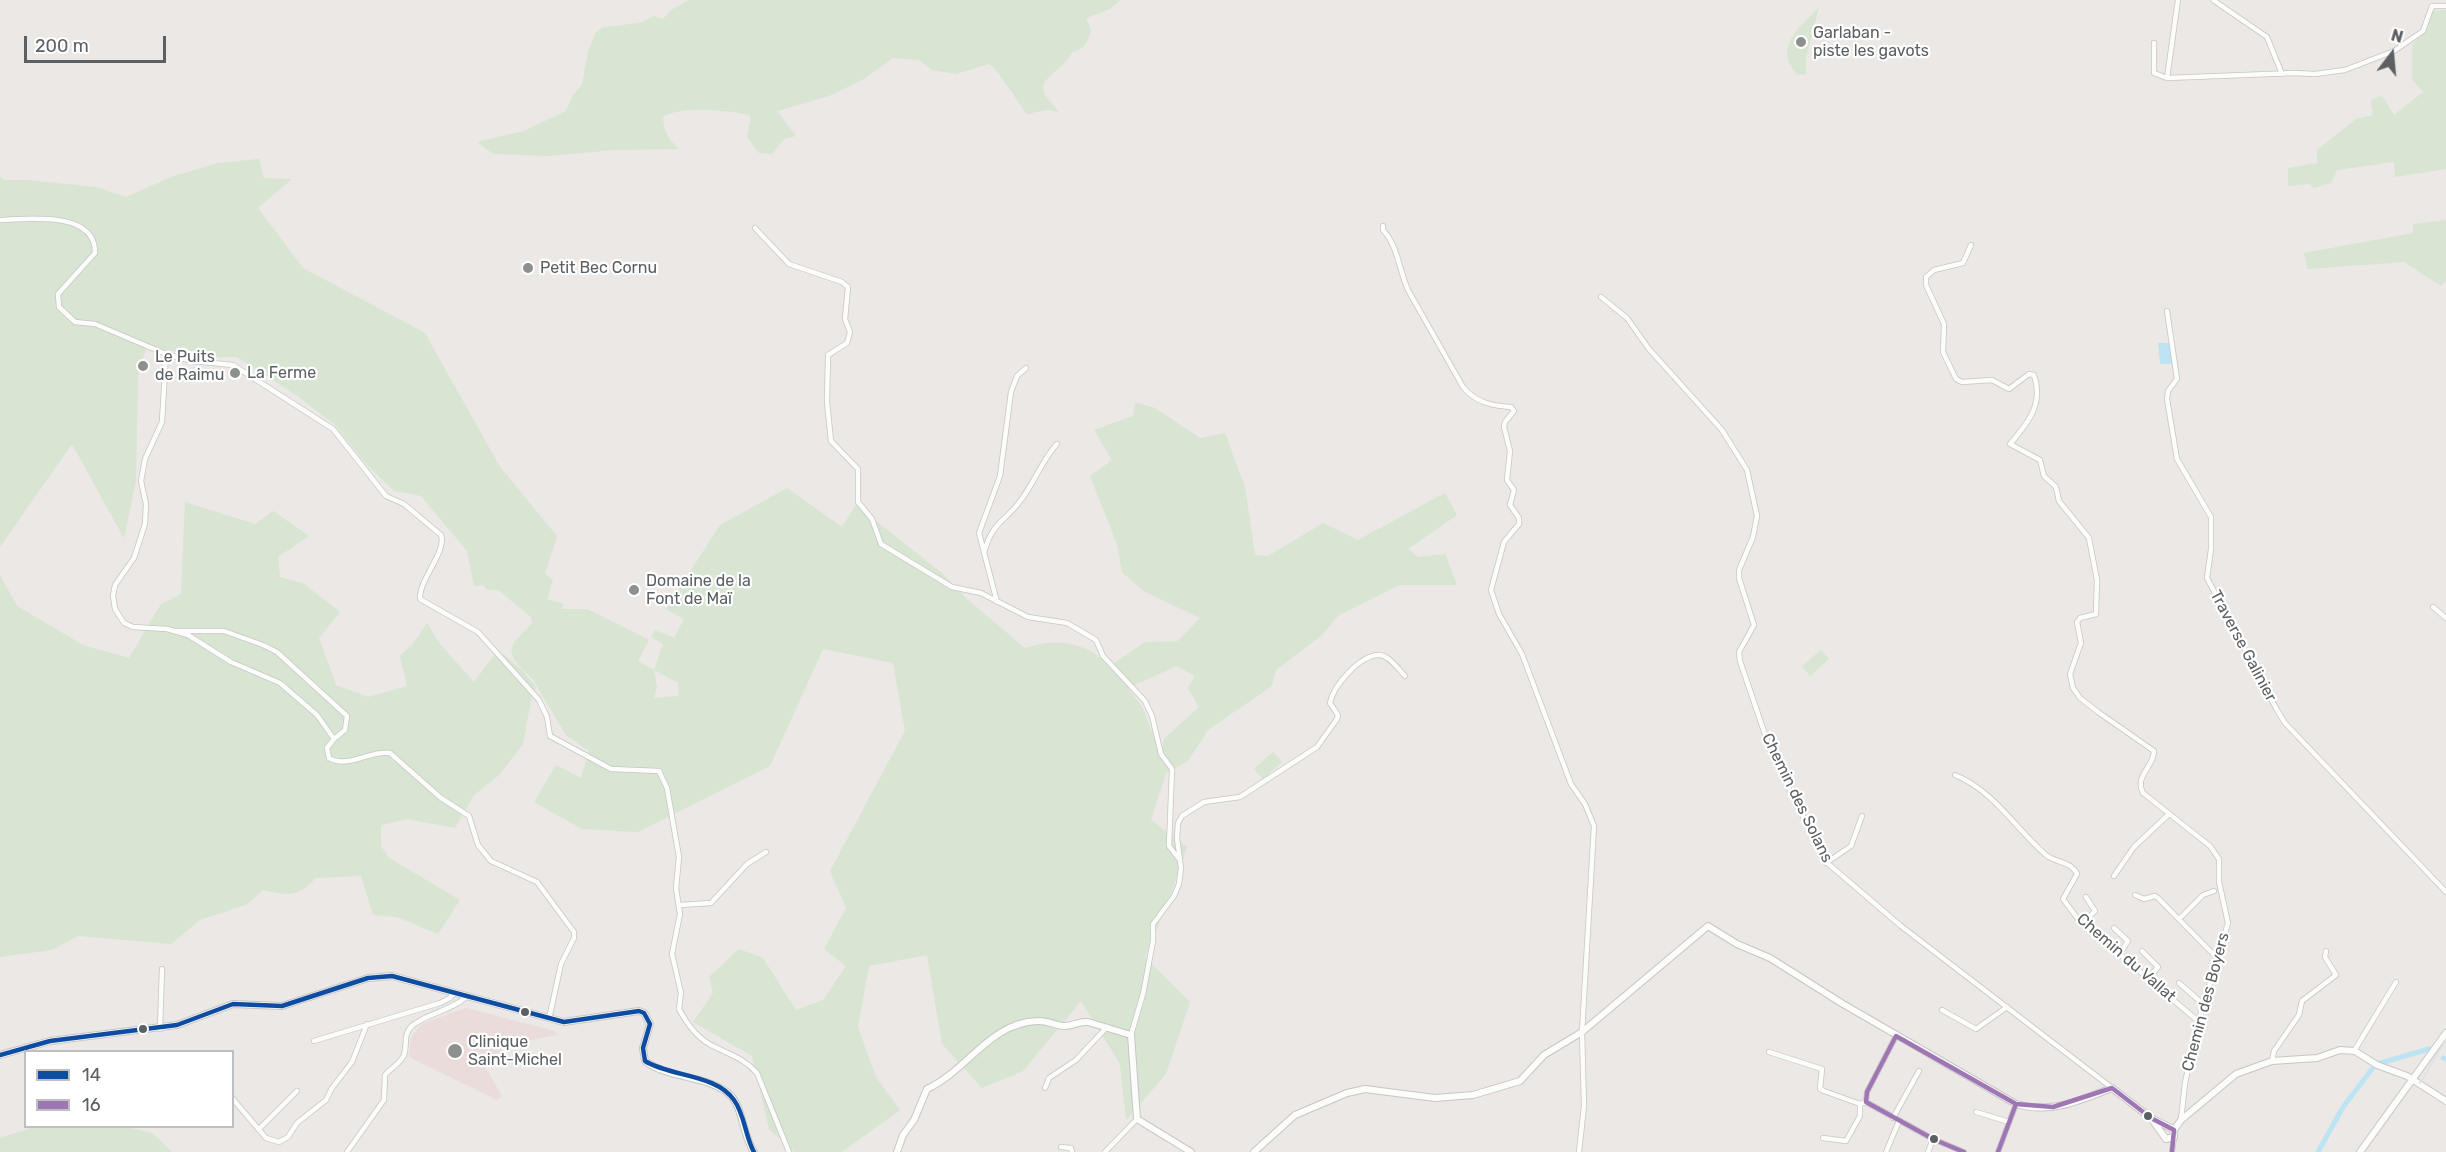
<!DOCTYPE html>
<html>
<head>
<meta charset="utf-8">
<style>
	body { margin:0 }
	#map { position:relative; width:2446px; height:1152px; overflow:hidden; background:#ebe8e5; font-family:Rubik,sans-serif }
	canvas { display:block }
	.legend { position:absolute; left:24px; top:1050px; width:210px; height:78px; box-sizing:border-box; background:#fff; border:2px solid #bebfc1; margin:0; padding:8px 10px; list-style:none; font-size:18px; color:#5c6063 }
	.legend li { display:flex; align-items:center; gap:12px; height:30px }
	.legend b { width:30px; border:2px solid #bebfc1 }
	.north { position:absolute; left:2362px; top:24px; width:60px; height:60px; -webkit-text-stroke:4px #fff; paint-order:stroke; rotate:16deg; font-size:16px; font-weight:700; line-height:24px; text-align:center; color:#5c6063 }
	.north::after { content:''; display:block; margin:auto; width:21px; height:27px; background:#5c6063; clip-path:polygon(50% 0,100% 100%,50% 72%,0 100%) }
	.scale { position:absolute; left:24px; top:36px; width:142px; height:27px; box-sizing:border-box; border:3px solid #5c6063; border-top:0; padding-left:8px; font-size:18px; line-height:21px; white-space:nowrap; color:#5c6063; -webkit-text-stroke:4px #fff; paint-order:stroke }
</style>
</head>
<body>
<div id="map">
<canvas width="2446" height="1152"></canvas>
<ul class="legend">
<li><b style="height:8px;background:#0e4ca1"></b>14</li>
<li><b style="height:8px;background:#9f76b4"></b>16</li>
</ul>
<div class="north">N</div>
<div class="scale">200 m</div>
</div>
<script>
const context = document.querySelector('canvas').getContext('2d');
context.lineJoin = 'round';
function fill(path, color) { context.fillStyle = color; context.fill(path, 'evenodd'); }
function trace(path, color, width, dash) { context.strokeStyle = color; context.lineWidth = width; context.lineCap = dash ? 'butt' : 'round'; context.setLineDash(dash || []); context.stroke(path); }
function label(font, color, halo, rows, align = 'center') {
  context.font = font + ' Rubik,sans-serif'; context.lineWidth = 4.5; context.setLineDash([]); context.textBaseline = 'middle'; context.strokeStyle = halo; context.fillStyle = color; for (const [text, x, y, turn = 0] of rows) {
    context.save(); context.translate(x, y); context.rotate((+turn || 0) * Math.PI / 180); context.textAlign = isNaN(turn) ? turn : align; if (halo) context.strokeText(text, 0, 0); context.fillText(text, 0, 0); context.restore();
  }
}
const medical = new Path2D(`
	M 466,1008 L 555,1031 L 557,1035 L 511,1044 L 483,1063 L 502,1096 L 497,1100 L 409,1057 L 411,1038 L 421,1024 Z`);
const green = new Path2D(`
	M 689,0 L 1120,0 L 1110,9 L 1086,18 L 1091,30 C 1088,42 1084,50 1072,52 C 1066,69 1037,78 1044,93 C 1047,99 1055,106 1059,112 L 1046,110 L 1027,114 C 1020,105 996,67 989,64 L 956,74 L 932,70 L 919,60 L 893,58 L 864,79 L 829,96 L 777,111 L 796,136 L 784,139 L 772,154 L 759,153 L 747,137 L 751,116 C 735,110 677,106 663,117 C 663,131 669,140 679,149 L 615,150 L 547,156 L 493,154 L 477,142 L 524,131 L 566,111 L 573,95 L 582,85 L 588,51 L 596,32 L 604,27 L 639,23 L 654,16 L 663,19 L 671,10 Z
	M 1819,7 L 1806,58 L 1806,74 L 1798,75 C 1772,48 1799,28 1819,7 Z
	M 2446,10 L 2446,169 L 2395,177 L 2394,162 L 2337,170 L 2331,183 L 2314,188 L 2309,184 L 2288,186 L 2288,168 L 2317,163 L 2317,150 L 2356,119 L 2373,115 L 2371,100 L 2382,96 L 2394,115 L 2423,92 L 2412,79 L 2412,44 L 2424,33 L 2432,11 Z
	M 259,159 L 264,178 L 292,179 L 258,208 L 303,268 L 425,333 L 500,467 L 557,536 L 545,574 L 553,580 L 547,599 L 564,604 L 561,609 L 587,609 L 649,640 L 638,661 L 654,670 L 663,644 L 651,637 L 655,630 L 674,638 L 684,619 L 666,609 L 720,525 L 787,488 L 842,527 L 856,505 L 943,574 L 967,599 L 1025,648 C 1057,637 1086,642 1110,666 L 1145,642 L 1178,641 L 1200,618 L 1145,592 L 1122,572 L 1117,544 L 1090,476 L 1112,460 L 1094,430 L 1133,416 L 1135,402 L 1155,408 L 1200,438 L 1225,433 L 1245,487 L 1255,555 L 1268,556 L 1323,523 L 1358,540 L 1445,493 L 1457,515 L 1408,549 L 1418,557 L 1445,554 L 1457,585 L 1399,585 L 1339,615 L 1321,636 L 1276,670 L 1272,686 L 1208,730 L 1188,761 L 1166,773 L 1151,820 L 1187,847 L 1167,905 L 1145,957 L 1190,1002 L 1166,1074 L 1126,1120 L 1120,1064 L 1081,1001 L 1023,1071 L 982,1088 L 942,1044 L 927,955 L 869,966 L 858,1027 L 876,1077 L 900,1110 L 842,1152 L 794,1152 L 769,1129 L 752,1056 L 693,1022 L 713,993 L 709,977 L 739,949 L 763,958 L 796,1010 L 823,1000 L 846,966 L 824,949 L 846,908 L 830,871 L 905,731 L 893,663 L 823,649 L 770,766 L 638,832 L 582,829 L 534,802 L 556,765 L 581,778 L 589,751 L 566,735 L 533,680 L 514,660 L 511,651 L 514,642 L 532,623 L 531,617 L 498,590 L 488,590 L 482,585 L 474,586 L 467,551 L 421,496 L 394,491 L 366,464 L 334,424 L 296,395 L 237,357 L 195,357 L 147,345 L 138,375 L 136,481 L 124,538 L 72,444 L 0,547 L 0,176 L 4,180 L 27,180 L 96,187 L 126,197 L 174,176 L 218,163 ZM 1177,666 L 1195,676 L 1188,688 L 1199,707 L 1164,739 L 1160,755 L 1143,708 L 1128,688 ZM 654,670 L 678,683 L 679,696 L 654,698 L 657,687 Z
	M 2446,220 L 2446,280 L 2441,286 L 2404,262 L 2307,269 L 2304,253 L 2413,233 L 2413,224 Z
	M 185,502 L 255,524 L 273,511 L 309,536 L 278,557 L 280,577 L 304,584 L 340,612 L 319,638 L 336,685 L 368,697 L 407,686 L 400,656 L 413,644 L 427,623 L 440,644 L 474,682 L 498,650 L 522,670 L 536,687 L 532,695 L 523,744 L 499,775 L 473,796 L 455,828 L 407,819 L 381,825 L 381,846 L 389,858 L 460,900 L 438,934 L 397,917 L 373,915 L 361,876 L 316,878 C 297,897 289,896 263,890 L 246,905 L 200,920 L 171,944 L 78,936 L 52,950 L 0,957 L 0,575 L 17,606 L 83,645 L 129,658 L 161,604 L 181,594 Z
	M 1821,650 L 1829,659 L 1810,676 L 1802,666 Z
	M 1273,752 L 1282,762 L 1263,779 L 1254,769 Z
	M 28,1127 L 126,1127 L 152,1133 L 172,1152 L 0,1152 L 0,1138 L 28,1129 Z`);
const water = new Path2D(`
	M 2158,343 L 2171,343 L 2172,364 L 2160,364 Z`);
const canal = new Path2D(`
	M 2443,1058 L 2446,1059
	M 2377,1064 L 2429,1049
	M 2318,1152 L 2343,1107 L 2372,1069`);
const minor = new Path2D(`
	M 2178,0 L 2167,78 L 2294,73 L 2315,74 L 2345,70 L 2394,51 L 2423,31 L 2432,6 L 2446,6
	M 2213,0 L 2267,37 L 2282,74
	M 2154,43 L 2154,73 L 2167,78
	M 0,220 C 27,219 96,210 95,253 L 58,294 L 59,307 L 75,322 L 95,324 L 166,354 L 192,361 L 233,365 L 333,429 L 386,496 L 404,504 L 441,535 C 447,552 419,579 420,599 L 478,632 L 539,700 L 547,717 L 550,736 L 611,769 L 659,771 L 667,788 L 679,857 L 676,888 L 680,914 L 672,954 L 681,993 L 679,1009 C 687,1024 696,1037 711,1045 C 728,1054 744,1058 757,1073 L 789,1152
	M 1383,226 L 1383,230 C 1398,246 1399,270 1408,290 L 1463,387 C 1475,402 1492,406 1511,407 L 1514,411 L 1505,422 L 1504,427 L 1510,451 L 1507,480 L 1514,490 L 1510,505 L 1519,518 L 1519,524 L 1504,542 L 1491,590 L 1499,614 L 1522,654 L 1571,784 L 1585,804 L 1594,826 L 1582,1032 L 1584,1106 L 1579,1152
	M 755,228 L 789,264 L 842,282 L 848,287 L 845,319 L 850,332 L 847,343 L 828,355 L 827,402 L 831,441 L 858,469 L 858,502 L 872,519 L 881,544 L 952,587 L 981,593 L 1028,617 L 1067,623 L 1096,640 L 1103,656 L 1145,701 L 1152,716 L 1161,754 L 1172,769 L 1169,846 L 1179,859
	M 1971,245 L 1963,263 L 1934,270 L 1926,277 L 1926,285 L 1944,324 L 1943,352 L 1956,379 L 1962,382 L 1992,380 L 2009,389 L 2029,374 L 2034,375 C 2044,404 2028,423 2010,444 L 2040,460 L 2044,476 L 2056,487 L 2059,501 L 2089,538 L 2097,580 L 2096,614 L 2080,618 L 2077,622 L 2081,643 L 2070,674 L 2073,688 L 2080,698 L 2098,712 L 2154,751 C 2154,767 2134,776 2143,793 L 2210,846 L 2219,859 L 2219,882 L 2228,923 L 2197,1026 L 2185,1083 L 2181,1120
	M 1601,297 L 1627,318 L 1649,349 L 1722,430 L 1747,470 L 1757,516 L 1753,537 L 1739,570 L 1739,578 L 1754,625 L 1739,652 L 1740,661 L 1771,752 L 1825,861 L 1901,926 L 2112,1088
	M 2167,311 L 2177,379 L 2168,391 L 2167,399 L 2177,459 L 2211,517 L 2211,549 L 2207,578 L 2277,710 L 2285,723 L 2446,892
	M 166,354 L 162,422 L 145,459 L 141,481 L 146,504 L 145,524 L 134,558 L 115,585 L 113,596 L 115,609 L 124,623 L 133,627 L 167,629 L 188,635 L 231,662 L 280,683 L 317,715 L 334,739 L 327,748 L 329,758 C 348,769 370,750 390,753 L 441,798 L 469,816 L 478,845 L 491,861 L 537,882 L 574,932 L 574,938 L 561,964 L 549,1019
	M 984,553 C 992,522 1004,523 1021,500 C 1034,483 1042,460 1057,444
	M 997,602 L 979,533 L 1000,476 L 1011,392 L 1017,376 L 1026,368
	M 2433,607 L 2446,618
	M 174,631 L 224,631 L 263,645 L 277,652 L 347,716 L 345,730 L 334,739
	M 1955,775 C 1994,791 2015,828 2046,855 C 2056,863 2071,861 2077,874 L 2063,899 L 2078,919 L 2198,1021
	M 1826,863 L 1851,846 L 1862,816
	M 2114,876 L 2134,847 L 2169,814
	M 2135,895 L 2144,899 L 2155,896 L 2158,898 L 2217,958
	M 680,905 L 711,903 L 747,864 L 766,852
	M 2179,919 L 2203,895 L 2214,891
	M 2083,923 L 2095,911 L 2086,897
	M 2114,928 L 2128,941 L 2119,955
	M 2142,951 L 2158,967 L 2148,979
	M 2179,983 L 2203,1004
	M 1942,1010 L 1976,1029 L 2007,1007
	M 160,1029 L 162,969
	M 1131,1035 L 1143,994 L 1153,941 L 1153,924 L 1174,896 L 1179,884 L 1181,868 L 1177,838 L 1178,823 L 1182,816 L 1204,802 L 1240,797 L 1317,747 L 1337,719 L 1338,715 L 1330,703 C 1333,686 1360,655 1379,655 C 1389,655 1399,670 1405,676
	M 1896,1036 L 1867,1092 L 1866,1102 L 1933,1139 L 1964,1152
	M 314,1041 L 440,1003 L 450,998 L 454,993
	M 2354,1051 L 2396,982
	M 1769,1052 L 1822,1069 L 1820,1089 L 1824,1091 L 1860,1104 L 1866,1102
	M 2272,1061 L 2274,1051 L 2299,1015 L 2302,1001 L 2336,975 L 2325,957 L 2326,951
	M 1045,1088 L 1049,1078 L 1076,1060 L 1107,1027
	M 232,1098 L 266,1138 L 279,1142 L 288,1137 L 297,1123 L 326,1100 L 332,1088 L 352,1062 L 367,1024
	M 1976,1112 L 2009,1122
	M 1893,1118 L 1919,1071
	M 259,1129 L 297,1091
	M 1823,1138 L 1846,1141 L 1860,1116 L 1860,1104
	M 1061,1147 L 1071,1148 L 1072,1152
	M 347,1152 L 384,1100 L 385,1075 C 390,1069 401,1063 404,1055 C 408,1043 402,1035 413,1025 C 430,1012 451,1011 466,997
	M 1105,1152 L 1137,1119
	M 1886,1152 L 1899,1121
	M 1928,1152 L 1933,1139
	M 1998,1152 L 2016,1104
	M 2172,1152 L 2174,1137`);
const tertiary = new Path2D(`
	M 0,1055 L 50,1041 L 177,1025 L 233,1004 L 282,1006 L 368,978 L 392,976 L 564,1022 L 639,1011 L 644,1013 L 650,1024 L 643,1048 L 645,1061 C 669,1079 705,1075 728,1093 C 744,1106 742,1135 754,1152
	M 2174,1130 L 2181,1120 L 2236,1074 L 2272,1061 L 2317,1058 L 2340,1050 L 2355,1051 L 2377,1065 L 2407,1076 L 2446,1101
	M 897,1152 L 903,1135 L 914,1120 L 927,1089 C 967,1071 989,1023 1037,1021 C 1047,1020 1056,1026 1065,1026 C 1073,1026 1079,1021 1088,1022 L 1131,1035 L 1137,1119 L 1191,1152
	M 1254,1152 L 1295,1115 L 1347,1093 L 1365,1089 L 1435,1098 L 1473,1095 L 1520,1081 L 1544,1055 L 1582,1032 L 1708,926 L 1737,944 L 1770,958 L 1843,1004 L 2016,1104 C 2051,1114 2079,1101 2112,1088 L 2151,1118 L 2173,1129 L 2174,1137 L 2166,1139 L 2151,1118
	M 2360,1152 L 2446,1033`);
const tram = new Path2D(`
	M 2420,1083 L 2446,1040`);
const bus1 = new Path2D(`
	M 0,1055 L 50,1041 L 177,1025 L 233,1004 L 282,1006 L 368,978 L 392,976 L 564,1022 L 639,1011 L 644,1013 L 650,1024 L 643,1048 L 645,1061 C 671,1077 716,1074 734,1100 C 745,1115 745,1136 754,1152`);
const bus2 = new Path2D(`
	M 1964,1152 L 1933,1139 L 1866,1102 L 1867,1092 L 1896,1036 L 2016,1104 L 2053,1107 L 2112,1088 L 2151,1118 L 2174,1130 L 2172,1152
	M 1998,1152 L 2016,1104`);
const markers = [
	[1801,42,6,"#8e9090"],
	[528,268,6,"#8e9090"],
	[143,366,6,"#8e9090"],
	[235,373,6,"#8e9090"],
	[634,590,6,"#8e9090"],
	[525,1012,5,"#5c6063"],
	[143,1029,5,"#5c6063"],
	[455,1051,8,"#8e9090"],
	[2148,1116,5,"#5c6063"],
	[1934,1139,5,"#5c6063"]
];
const poiNames = [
	["Garlaban -",1813,33],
	["piste les gavots",1813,51],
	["Petit Bec Cornu",540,268],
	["Le Puits",155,357],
	["de Raimu",155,375],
	["La Ferme",247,373],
	["Domaine de la",646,581],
	["Font de Maï",646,599],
	["Clinique",468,1042],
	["Saint-Michel",468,1060]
];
const streetNames = [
	["Traverse Galinier",2243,646,62],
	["Chemin des Solans",1797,798,64],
	["Chemin du Vallat",2126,958,41],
	["Chemin des Boyers",2206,1002,-75]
];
fill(medical, '#eadcdb');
fill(green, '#d7e5d2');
fill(water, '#bce4f2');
trace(canal, '#bce4f2', 5);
trace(minor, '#c7c6c6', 6);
trace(tertiary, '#c7c6c6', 8);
trace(minor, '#fcfcfb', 4.5);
trace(tertiary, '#fcfcfb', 6);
trace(tram, '#e1e1e1', 1.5);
trace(bus1, '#0e4ca1', 4.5);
trace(bus2, '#9f76b4', 4.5);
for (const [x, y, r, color] of markers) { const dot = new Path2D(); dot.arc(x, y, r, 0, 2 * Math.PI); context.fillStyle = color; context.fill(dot); trace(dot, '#fff', 2); }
label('16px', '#5c6063', '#fff', poiNames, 'left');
label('16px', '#5c6063', '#fff', streetNames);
</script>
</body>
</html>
